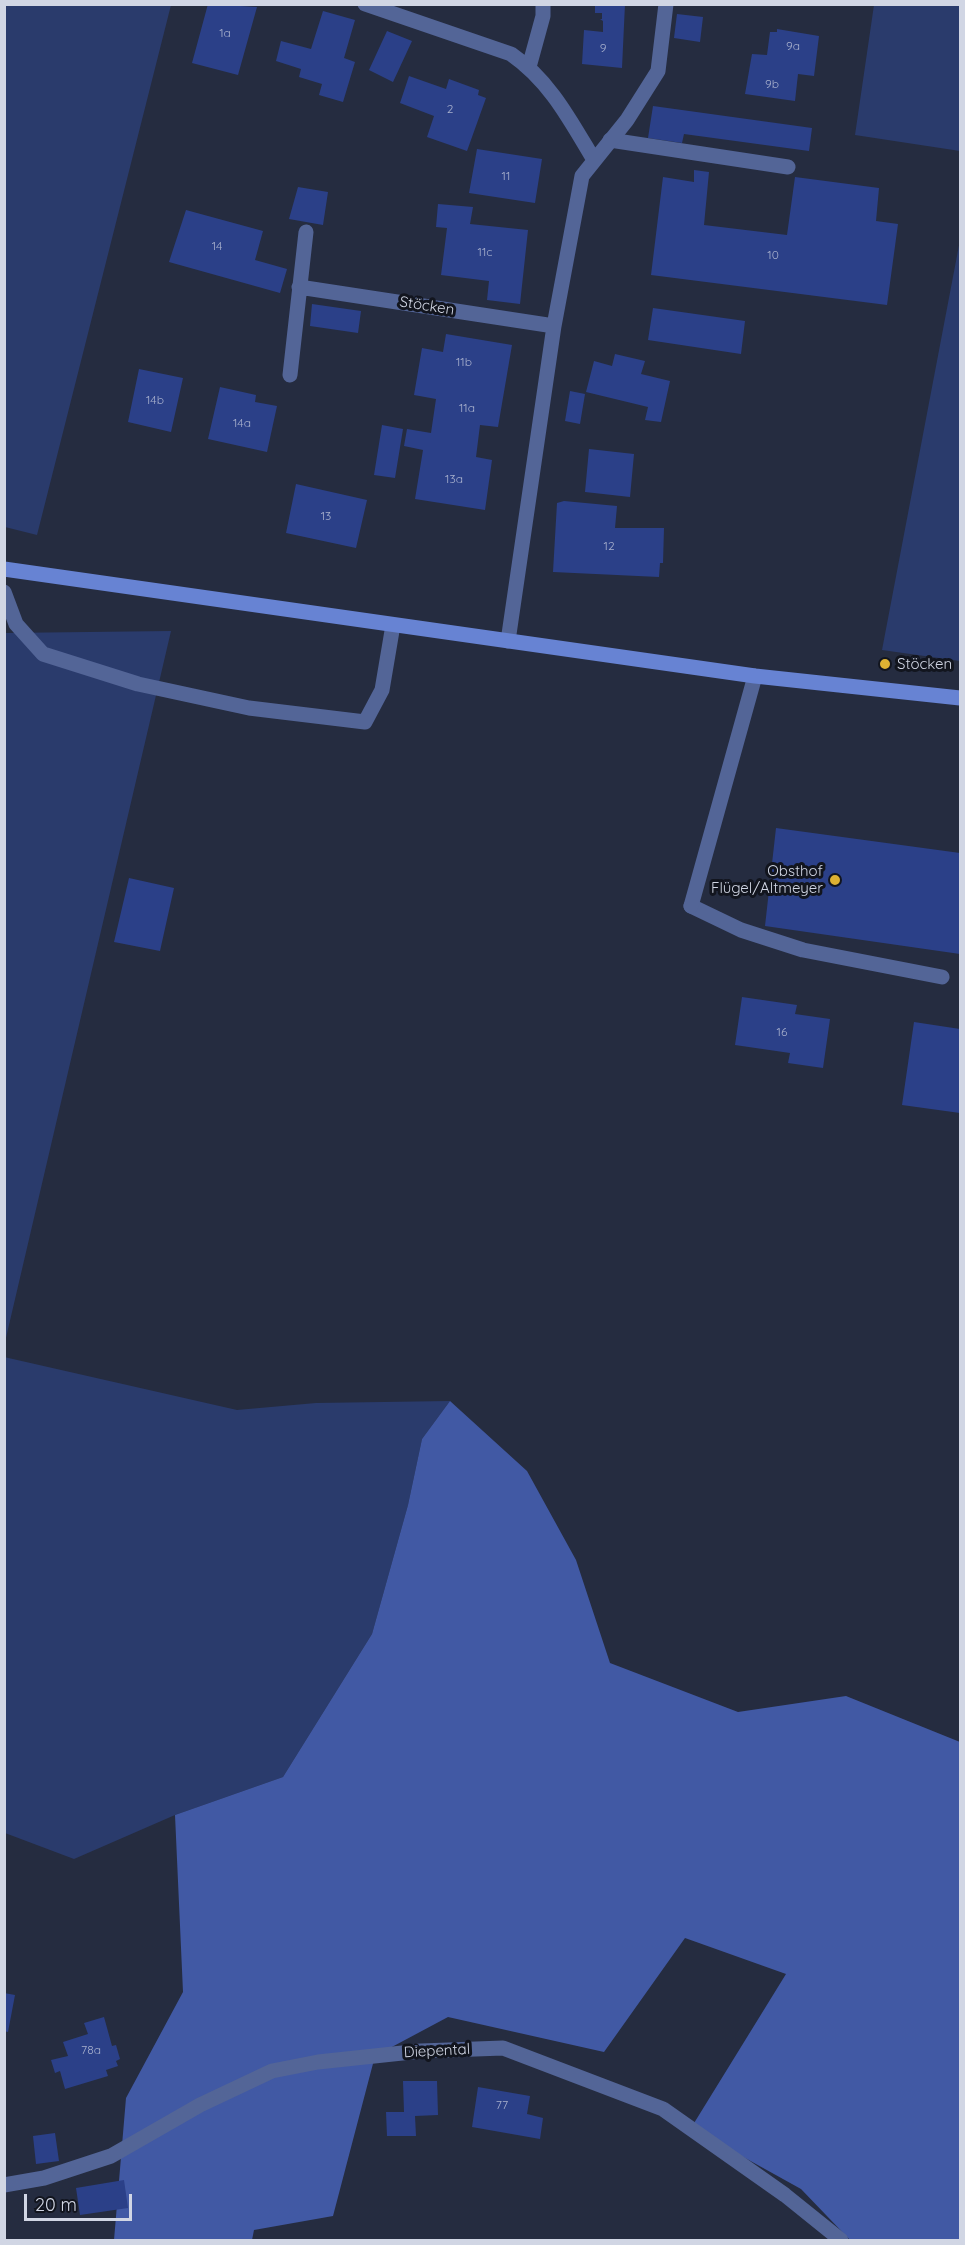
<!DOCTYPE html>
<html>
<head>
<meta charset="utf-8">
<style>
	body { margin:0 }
	#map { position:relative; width:965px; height:2245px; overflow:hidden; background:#252c40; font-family:Quicksand,sans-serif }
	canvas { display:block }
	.frame { position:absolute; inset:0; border:6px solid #d1d6e4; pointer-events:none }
	.scale { position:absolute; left:24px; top:2194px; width:108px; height:27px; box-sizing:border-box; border:3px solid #d1d6e4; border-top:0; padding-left:8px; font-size:18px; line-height:21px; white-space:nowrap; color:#d1d6e4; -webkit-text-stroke:4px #12151e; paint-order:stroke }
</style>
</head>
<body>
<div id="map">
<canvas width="965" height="2245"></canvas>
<div class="frame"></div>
<div class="scale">20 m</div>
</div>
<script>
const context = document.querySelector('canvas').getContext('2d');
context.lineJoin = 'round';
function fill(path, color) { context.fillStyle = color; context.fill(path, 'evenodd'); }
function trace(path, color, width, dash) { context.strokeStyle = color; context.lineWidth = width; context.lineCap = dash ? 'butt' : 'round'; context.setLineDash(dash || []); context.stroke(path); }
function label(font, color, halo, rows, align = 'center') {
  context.font = font + ' Quicksand,sans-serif'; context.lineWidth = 6; context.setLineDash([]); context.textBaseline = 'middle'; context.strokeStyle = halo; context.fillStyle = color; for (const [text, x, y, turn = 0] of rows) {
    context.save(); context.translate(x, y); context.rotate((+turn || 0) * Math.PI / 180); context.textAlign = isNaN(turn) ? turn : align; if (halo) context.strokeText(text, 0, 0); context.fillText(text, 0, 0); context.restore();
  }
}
const green = new Path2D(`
	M 4,5 L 171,5 L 37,535 L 5,527 Z
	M 874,5 L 960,5 L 960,151 L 855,135 Z
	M 960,240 L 960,661 L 882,650 Z
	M 171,631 L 5,1342 L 5,633 Z
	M 4,1357 L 237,1410 L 316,1403 L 450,1401 L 422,1439 L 408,1505 L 372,1634 L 283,1777 L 175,1815 L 74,1859 L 5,1833 Z`);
const forest = new Path2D(`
	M 450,1401 L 527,1471 L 576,1560 L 610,1663 L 738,1712 L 846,1696 L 960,1742 L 960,2240 L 850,2240 L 801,2189 L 691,2128 L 786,1974 L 685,1938 L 604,2052 L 448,2017 L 375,2056 L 333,2216 L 254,2230 L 252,2240 L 114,2240 L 126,2098 L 183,1992 L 175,1815 L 283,1777 L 372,1634 L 408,1505 L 422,1439 Z`);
const building = new Path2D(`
	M 208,4 L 257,7 L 238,75 L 192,63 Z
	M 595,4 L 625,4 L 622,68 L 582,64 L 584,30 L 603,32 L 603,21 L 600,19 L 602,19 L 602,13 L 595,13 Z
	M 323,11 L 355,20 L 344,58 L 355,62 L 343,102 L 319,95 L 322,84 L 299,77 L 301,69 L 276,61 L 281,41 L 311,49 Z
	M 677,14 L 703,17 L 700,42 L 674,38 Z
	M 777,29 L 819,36 L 814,76 L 798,74 L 795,101 L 745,94 L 752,54 L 767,55 L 770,32 L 777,32 Z
	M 387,31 L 412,41 L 393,82 L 369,70 Z
	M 409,76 L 446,89 L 449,79 L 479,90 L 478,95 L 486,98 L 467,151 L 427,137 L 434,116 L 400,103 Z
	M 653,106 L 812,128 L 809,151 L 684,134 L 682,143 L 648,138 Z
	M 477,149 L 542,159 L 535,203 L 469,193 Z
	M 694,170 L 709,172 L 704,225 L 787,235 L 795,177 L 879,188 L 876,221 L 898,224 L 887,305 L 651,275 L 663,177 L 694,182 Z
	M 298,187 L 328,192 L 323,225 L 289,219 Z
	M 438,204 L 473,207 L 470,224 L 528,230 L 520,304 L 487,300 L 489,281 L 441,275 L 447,228 L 436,227 Z
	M 186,210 L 263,231 L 255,260 L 287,269 L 280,293 L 169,262 Z
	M 312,304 L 361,311 L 358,333 L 310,326 Z
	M 653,308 L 745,321 L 741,354 L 648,340 Z
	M 446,334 L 512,345 L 498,427 L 480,425 L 476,457 L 492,460 L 485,510 L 415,499 L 423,450 L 404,446 L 407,429 L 431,433 L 436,399 L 414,395 L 422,348 L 443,352 Z
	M 615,354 L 645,361 L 641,374 L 670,381 L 661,422 L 645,420 L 648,407 L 586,392 L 594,361 L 612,366 Z
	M 139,369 L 183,378 L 171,432 L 128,422 Z
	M 220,387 L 256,395 L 255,402 L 277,406 L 267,452 L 208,439 Z
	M 570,391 L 585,394 L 580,424 L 565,421 Z
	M 382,425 L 403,429 L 395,478 L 374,475 Z
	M 589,449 L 634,454 L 630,497 L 585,492 Z
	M 296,484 L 367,500 L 356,548 L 286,533 Z
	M 564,501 L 617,506 L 615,528 L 664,528 L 663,563 L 660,563 L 659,577 L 553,572 L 557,503 Z
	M 776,828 L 960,853 L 960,954 L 765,926 Z
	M 129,878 L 174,888 L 160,951 L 114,942 Z
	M 742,997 L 797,1005 L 795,1014 L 830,1019 L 823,1068 L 788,1063 L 790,1053 L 735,1045 Z
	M 914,1022 L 960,1029 L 960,1113 L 902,1105 Z
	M 4,1993 L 15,1995 L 8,2032 L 4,2031 Z
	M 104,2017 L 112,2046 L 116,2045 L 120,2059 L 116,2061 L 118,2066 L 106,2070 L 108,2076 L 65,2089 L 60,2071 L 55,2073 L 51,2060 L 68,2056 L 63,2042 L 88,2034 L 84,2023 Z
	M 403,2081 L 437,2081 L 438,2115 L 415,2116 L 416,2136 L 387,2136 L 386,2112 L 404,2112 Z
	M 478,2087 L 530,2096 L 527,2114 L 543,2118 L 540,2139 L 472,2127 Z
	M 55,2133 L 59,2161 L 36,2164 L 33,2136 Z
	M 124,2180 L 128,2208 L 80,2215 L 76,2188 Z`);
const lane = new Path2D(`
	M 610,140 L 788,167
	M 4,592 L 16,624 L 43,654 L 138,684 L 249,708 L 365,722 L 382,690 L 393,625
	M 691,906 L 741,930 L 803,950 L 942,977`);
const street = new Path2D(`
	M 365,4 L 511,54 C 550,81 570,120 594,160
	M 529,67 L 543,16 L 543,4
	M 299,287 L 554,326
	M 290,375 L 306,232
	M 508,641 L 554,326 L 582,176 L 627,120 L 658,71 L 666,4
	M 691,906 L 755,676
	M 4,2185 L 44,2178 L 111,2156 L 200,2105 L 272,2071 L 318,2062 L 421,2051 L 503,2048 L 663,2109 L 785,2195 L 841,2240`);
const secondary = new Path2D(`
	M 4,569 L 755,676 L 960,698`);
const markers = [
	[885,664,6,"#ddb133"],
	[835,880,6,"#ddb133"]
];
const numberNames = [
	["1a",225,33],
	["9a",793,46],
	["9",603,48],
	["9b",772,84],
	["2",450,109],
	["11",506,176],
	["14",217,246],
	["11c",485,252],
	["10",773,255],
	["11b",464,362],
	["14b",155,400],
	["11a",467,408],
	["14a",242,423],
	["13a",454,479],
	["13",326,516],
	["12",609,546],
	["16",782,1032],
	["78a",91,2050],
	["77",502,2105]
];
const streetNames = [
	["Stöcken",427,306,9],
	["Diepental",437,2051,-3]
];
const poiNames = [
	["Stöcken",897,664],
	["Obsthof",823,871,"right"],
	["Flügel/Altmeyer",823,888,"right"]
];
fill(green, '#2a3b6c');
fill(forest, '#4159a4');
fill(building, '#2b4088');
trace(lane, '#536597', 15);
trace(street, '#536597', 15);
trace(secondary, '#6783d3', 15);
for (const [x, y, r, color] of markers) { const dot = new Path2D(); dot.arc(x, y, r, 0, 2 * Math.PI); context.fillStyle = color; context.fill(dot); trace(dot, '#12151e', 2); }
label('12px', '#a8b0cd', null, numberNames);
label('15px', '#d1d6e4', '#12151e', streetNames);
label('15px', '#d1d6e4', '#12151e', poiNames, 'left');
</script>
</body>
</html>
